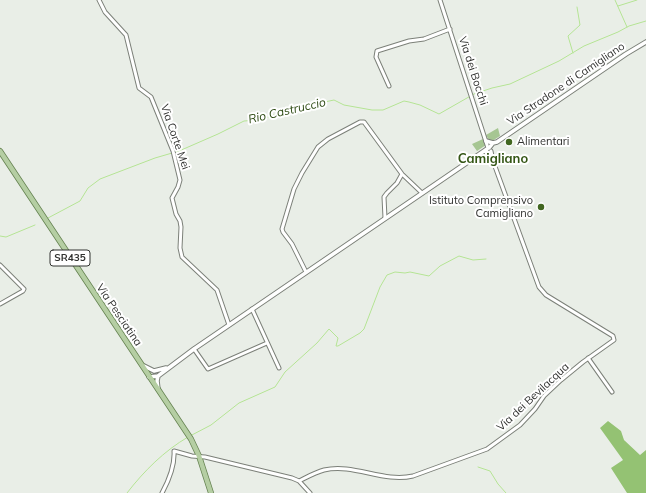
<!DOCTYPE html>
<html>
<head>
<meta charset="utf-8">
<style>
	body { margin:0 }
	canvas { display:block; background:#e9eee7 }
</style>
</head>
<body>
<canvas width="646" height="493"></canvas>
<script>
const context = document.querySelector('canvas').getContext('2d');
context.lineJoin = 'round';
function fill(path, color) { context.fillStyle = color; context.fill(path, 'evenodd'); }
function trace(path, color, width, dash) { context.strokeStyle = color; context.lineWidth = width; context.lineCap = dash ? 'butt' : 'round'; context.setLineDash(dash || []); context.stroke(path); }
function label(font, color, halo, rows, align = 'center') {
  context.font = font + ' Mulish,sans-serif'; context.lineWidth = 4; context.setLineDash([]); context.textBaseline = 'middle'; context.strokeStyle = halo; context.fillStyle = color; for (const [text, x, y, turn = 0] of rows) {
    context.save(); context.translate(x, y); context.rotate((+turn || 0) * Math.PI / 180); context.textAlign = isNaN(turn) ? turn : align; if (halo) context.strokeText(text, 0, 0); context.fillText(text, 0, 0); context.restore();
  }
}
const green = new Path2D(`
	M 498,128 L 500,136 L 492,141 L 489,140 L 486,135 Z
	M 483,139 L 486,145 L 477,151 L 472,144 Z`);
const forest = new Path2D(`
	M 608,421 L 621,431 L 624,440 L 640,455 L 646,450 L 646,493 L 627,493 L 611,468 L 623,460 L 600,428 Z`);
const stream = new Path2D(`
	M 615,0 L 627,27
	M 618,6 L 637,0
	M 573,53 L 568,36 L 580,25 L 577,7
	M 48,218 L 80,201 L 88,188 L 100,179 L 155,158 L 179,151 L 218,134 L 244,121 L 259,120 L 292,109 L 334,100 L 344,105 L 372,110 L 383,110 L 404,101 L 409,102 L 420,105 L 439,114 L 474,94 L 492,88 L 510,84 L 559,61 L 584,46 L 618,32 L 629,26 L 646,21
	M 0,236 L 6,237 L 35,225
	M 190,436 L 211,425 L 239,403 L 275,387 L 285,372 L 317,343 L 329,329 L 338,338 L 336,346 L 338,346 L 360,333 L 364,329 L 380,287 L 387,275 L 395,272 L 405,273 L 410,272 L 429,276 L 440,266 L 459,256 L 473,260 L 486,259
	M 478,467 L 490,471 L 498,484 L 506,493
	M 127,493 C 144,471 164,451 188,437`);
const minor = new Path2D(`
	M 99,0 L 105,12 L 126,35 L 139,88 L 151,97 L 173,151 L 180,180 L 178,187 L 172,198 L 176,214 L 180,221 L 181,227 L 180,248 L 182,257 L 217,290 L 229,325
	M 440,0 L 488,148
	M 389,86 L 376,57 L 377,51 L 409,41 L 424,39 L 450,29
	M 385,218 L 384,197 L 387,193 L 397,183 L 402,174
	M 0,265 L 24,289 L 23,291 L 0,304
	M 306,272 L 292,244 L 283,232 L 282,229 L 294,189 L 302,173 L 318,147 L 328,139 L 360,122 L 364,122 L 402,174 L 422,193
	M 252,309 L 279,368
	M 194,349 L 208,369 L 267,343
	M 588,358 L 612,392
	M 299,481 C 307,477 316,472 324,470 C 354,463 383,483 413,476 L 487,449 L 520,425 L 535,409 L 544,396 L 561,380 L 583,362 L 614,340 L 613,336 L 546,295 L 539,287 L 493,161 L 491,151
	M 162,493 C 169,480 175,466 174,451 L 192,456 L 205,457 L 292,478 L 299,481 L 310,493`);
const tertiary = new Path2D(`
	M 486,141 L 493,143
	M 489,148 L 493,143 L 497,142 L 626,54 L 646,42
	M 487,149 L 486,152 L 488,154 L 490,153
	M 144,366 L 154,371 L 166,368
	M 158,376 L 157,381 L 158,389
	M 149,377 L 158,376 L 194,349 L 487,149`);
const primary = new Path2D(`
	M 0,151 L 191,439 L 199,456 L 211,493`);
const markers = [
	[509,142,4,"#416620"],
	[541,207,4,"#416620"]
];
const shields = [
	[70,258,40]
];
const shieldNames = [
	["SR435",70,258]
];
const streetNames = [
	["Via dei Bocchi",473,71,72],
	["Via Stradone di Camigliano",566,84,-34],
	["Via Corte Mei",175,137,71],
	["Via Pesciatina",119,315,56],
	["Via dei Bevilacqua",533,397,-43]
];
const poiNames = [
	["Alimentari",517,142],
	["Istituto Comprensivo",533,201,"right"],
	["Camigliano",533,214,"right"]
];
const waterNames = [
	["Rio Castruccio",287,111,-13]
];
const quarterNames = [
	["Camigliano",493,159]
];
fill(green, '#a6c692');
fill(forest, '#94c273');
trace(stream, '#b5e494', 1);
trace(minor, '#7c8079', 5);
trace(tertiary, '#7c8079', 5.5);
trace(primary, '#668352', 6);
trace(minor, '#fff', 3);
trace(tertiary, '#fff', 3.5);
trace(primary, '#b5cea3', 4.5);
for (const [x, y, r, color] of markers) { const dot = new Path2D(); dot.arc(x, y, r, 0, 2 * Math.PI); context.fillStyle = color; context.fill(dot); trace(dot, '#fff', 1.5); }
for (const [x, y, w] of shields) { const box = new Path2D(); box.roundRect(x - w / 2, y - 8, w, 16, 3); context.fillStyle = '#fff'; context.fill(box); trace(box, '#313230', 1); }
label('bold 10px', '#313230', null, shieldNames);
label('11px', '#313230', '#fff', streetNames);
label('11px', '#313230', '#fff', poiNames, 'left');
label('italic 12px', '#2f4c15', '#fff', waterNames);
label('bold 13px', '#345615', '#fff', quarterNames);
</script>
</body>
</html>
